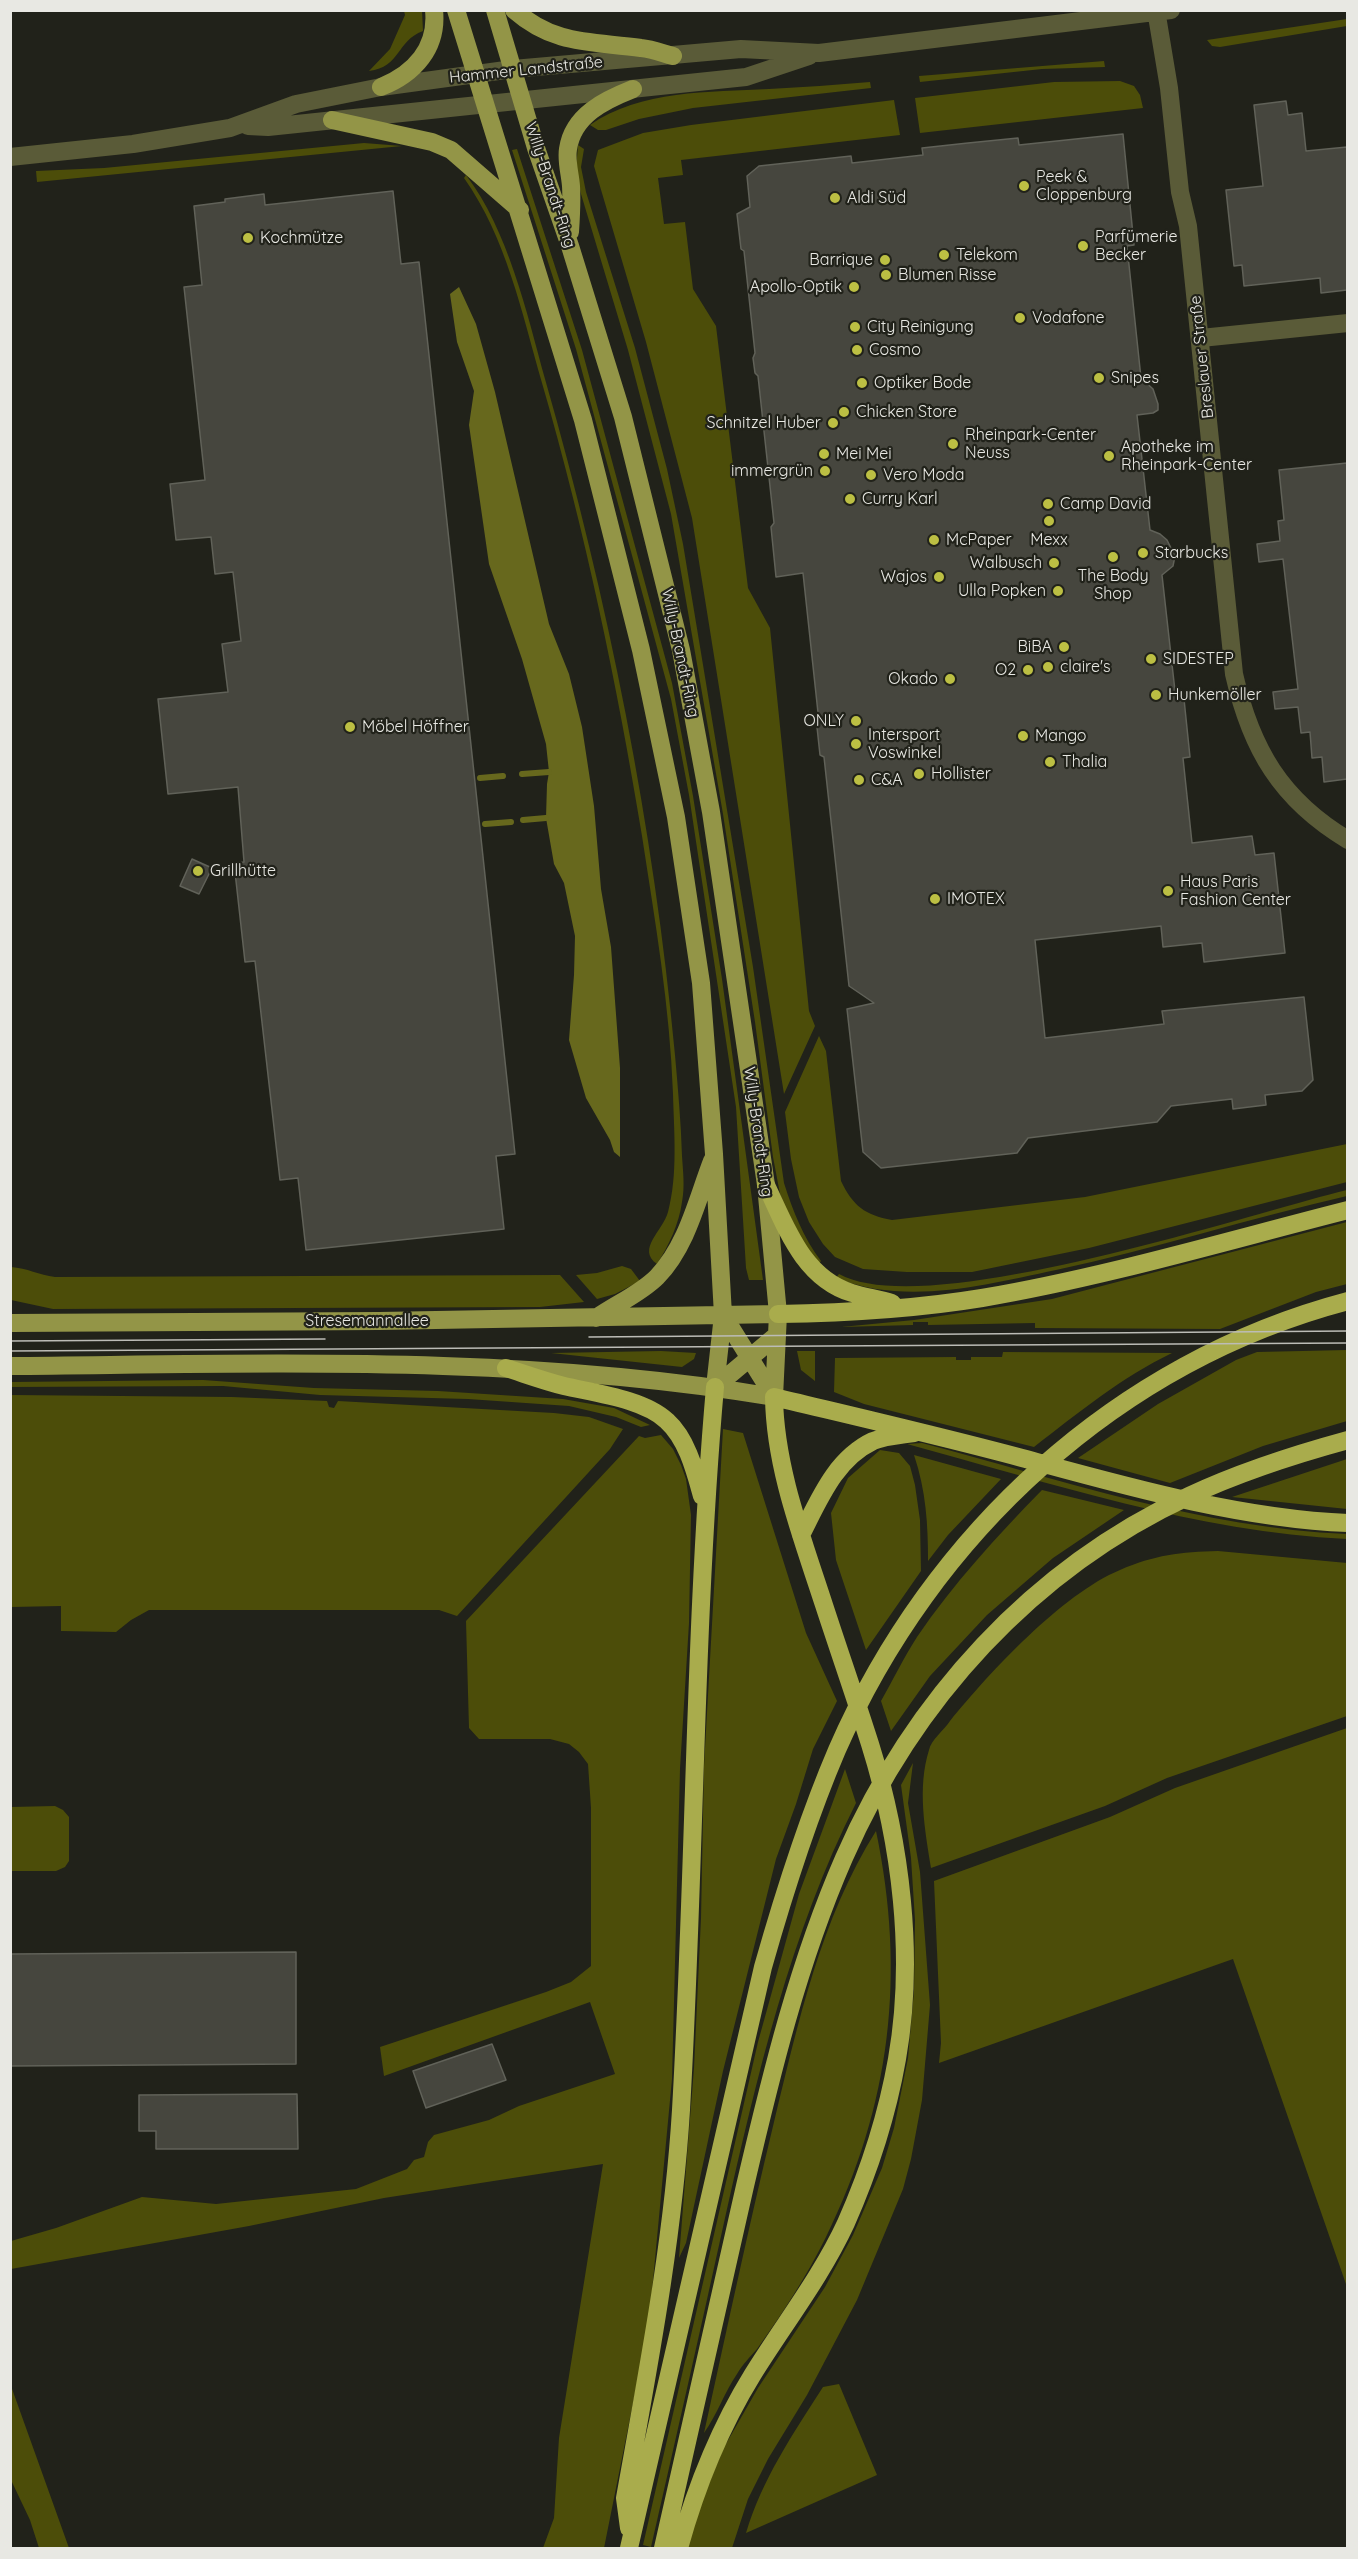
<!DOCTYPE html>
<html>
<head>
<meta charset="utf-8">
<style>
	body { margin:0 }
	#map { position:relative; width:1358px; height:2559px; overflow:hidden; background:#21221a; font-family:Quicksand,sans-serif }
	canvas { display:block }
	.frame { position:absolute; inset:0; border:12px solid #e8e8e3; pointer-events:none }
</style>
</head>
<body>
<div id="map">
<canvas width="1358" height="2559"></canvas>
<div class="frame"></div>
</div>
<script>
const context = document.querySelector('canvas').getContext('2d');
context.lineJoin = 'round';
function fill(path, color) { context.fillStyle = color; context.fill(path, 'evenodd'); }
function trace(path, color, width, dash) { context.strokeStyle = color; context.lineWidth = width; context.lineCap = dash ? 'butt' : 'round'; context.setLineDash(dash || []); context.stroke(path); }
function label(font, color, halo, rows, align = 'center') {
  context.font = font + ' Quicksand,sans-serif'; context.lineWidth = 4.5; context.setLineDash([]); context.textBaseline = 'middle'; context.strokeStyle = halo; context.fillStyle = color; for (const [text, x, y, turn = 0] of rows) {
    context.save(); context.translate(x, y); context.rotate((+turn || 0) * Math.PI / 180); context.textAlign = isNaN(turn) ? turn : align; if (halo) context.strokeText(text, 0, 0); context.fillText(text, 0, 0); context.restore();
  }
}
const green = new Path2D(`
	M 404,11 L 422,11 L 423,31 C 396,41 401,67 369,71 L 390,49 L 405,15 Z
	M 1347,19 L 1347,26 L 1220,47 L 1212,46 L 1207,40 Z
	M 1104,61 L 1105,67 L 1042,69 L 920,82 L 919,76 Z
	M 1120,81 L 1134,86 L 1140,95 L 1143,108 L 920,133 L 915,98 L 1054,82 Z
	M 870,82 L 871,88 L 693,108 L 639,119 L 606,130 L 598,130 L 590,125 C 640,90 710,92 769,89 C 803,87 836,85 870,82 Z
	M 894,100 L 900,135 L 681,160 L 683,175 L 658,178 L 664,224 L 685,222 L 693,289 L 716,326 L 748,588 L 770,628 L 809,1011 L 815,1026 L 784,1094 L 692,518 L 646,342 L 594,166 L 598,150 L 643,133 L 691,125 Z
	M 364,143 L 402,146 L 37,182 L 36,171 L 104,168 Z
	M 578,145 L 584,149 L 581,167 L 586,192 L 635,348 L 667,469 L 683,544 L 753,967 L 784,1183 C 793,1211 803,1237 821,1261 L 818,1265 L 791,1223 L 780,1194 L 773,1157 L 755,1022 L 723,814 L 671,514 L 628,350 L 581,194 L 576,170 Z
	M 517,149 L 582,350 L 672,683 L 693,796 L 722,979 L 763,1280 L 749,1280 L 746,1268 L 736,1107 L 689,795 L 671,699 L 576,349 L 512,150 Z
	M 466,175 C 508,230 527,313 545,379 C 608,599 654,827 675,1055 C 678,1089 681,1123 682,1156 C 683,1171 685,1187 682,1202 C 679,1224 669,1245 657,1264 C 636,1249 663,1231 668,1212 C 678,1175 674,1132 673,1094 C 670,1007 655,921 642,836 C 617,683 585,531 542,383 C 522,313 506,237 464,178 Z
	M 819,1036 L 826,1051 L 841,1181 C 853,1206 865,1215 892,1220 L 1085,1197 L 1347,1144 L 1347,1182 L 1089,1248 L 972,1272 L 907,1272 L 863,1269 L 835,1257 L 823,1244 L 809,1222 L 799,1197 L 791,1159 L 785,1112 Z
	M 1347,1190 L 1347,1196 C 1250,1218 1154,1249 1056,1270 C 985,1285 906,1306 836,1278 L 839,1274 C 926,1322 1244,1215 1347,1190 Z
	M 1347,1222 L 1347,1284 L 1316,1292 L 1220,1329 L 1035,1328 L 1035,1323 L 928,1325 L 928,1322 L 913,1322 L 913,1325 L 841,1327 L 914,1320 L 1052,1299 Z
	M 622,1266 L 631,1269 L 640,1281 L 615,1294 L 597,1299 L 576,1275 L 597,1273 Z
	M 11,1267 C 27,1268 39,1275 55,1277 L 560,1275 L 584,1302 L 540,1307 L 53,1309 L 11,1300 Z
	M 1347,1350 L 1347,1421 L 1263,1446 L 1170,1483 L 1078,1458 L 1158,1404 L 1236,1360 L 1257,1352 Z
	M 661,1351 L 696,1353 L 694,1359 L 682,1367 L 551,1353 Z
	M 797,1351 L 815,1351 L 815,1381 L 801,1370 Z
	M 1003,1352 L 1172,1353 C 1122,1377 1078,1413 1034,1447 L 864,1404 L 834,1392 L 835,1358 L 956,1357 L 956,1360 L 971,1360 L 971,1357 L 1002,1357 Z
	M 203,1380 L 314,1388 L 438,1391 L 563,1399 L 614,1408 L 650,1425 L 641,1427 L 616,1417 L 569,1406 L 468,1399 L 320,1395 L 223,1386 L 10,1387 L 11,1382 Z
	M 11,1395 L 232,1397 L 327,1401 L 329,1407 L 334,1408 L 338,1401 L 554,1413 L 589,1417 L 623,1429 L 610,1449 L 457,1616 L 439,1610 L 149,1610 L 131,1620 L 116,1632 L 61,1631 L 61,1606 L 11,1607 Z
	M 723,1429 L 743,1433 L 806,1633 L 837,1701 L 813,1749 L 796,1804 L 776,1859 L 723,2071 L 686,2243 L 679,2258 L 694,2068 L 701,1918 L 704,1766 Z
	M 661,1435 L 673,1449 L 681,1465 L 686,1479 L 691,1515 L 689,1623 L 680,1769 L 672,2079 L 649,2323 L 604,2548 L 543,2548 L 554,2518 L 559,2438 L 603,2164 L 384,2198 L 249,2226 L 11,2269 L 11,2241 L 56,2228 L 142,2197 L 216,2204 L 356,2189 L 407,2169 L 414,2160 L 424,2157 L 428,2142 L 434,2135 L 489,2120 L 519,2106 L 615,2074 L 590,2002 L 384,2076 L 380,2047 L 546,1992 L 571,1982 L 591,1966 L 591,1808 L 588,1764 L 579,1752 L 569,1744 L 550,1739 L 479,1739 L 469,1728 L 466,1621 L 639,1436 L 645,1438 Z
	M 922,1443 C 1061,1480 1203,1528 1347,1534 L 1347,1539 C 1197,1532 1051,1483 907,1444 Z
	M 880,1450 L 899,1453 L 910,1466 L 915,1485 L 920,1520 L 921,1571 L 866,1650 L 836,1560 L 831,1513 L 848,1478 Z
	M 914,1455 L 1001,1479 L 948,1535 L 928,1561 C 928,1524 926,1491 914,1455 Z
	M 1347,1459 L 1347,1509 L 1232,1497 Z
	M 1042,1490 L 1124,1510 L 1053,1558 L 987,1615 L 930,1676 L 891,1731 L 881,1701 C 893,1680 904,1657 917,1637 C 953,1584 997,1536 1042,1490 Z
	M 1218,1551 L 1347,1563 L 1347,1716 L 1167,1778 L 1105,1806 L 931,1868 C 925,1830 917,1788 929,1750 C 931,1740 944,1730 950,1721 C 990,1672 1062,1594 1120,1570 C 1154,1555 1181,1552 1218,1551 Z
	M 1347,1728 L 1348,1728 L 1347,2287 L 1233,1959 L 939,2063 L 941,2043 L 934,1881 L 1110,1817 L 1175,1788 Z
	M 913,1763 L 908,1803 L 920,1872 L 930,2005 L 922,2100 L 911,2159 L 903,2189 L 857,2300 L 807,2395 L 768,2459 L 748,2499 L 732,2548 L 687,2548 L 698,2511 L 723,2449 L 758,2388 L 825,2287 L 853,2235 L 882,2168 L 894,2128 L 908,2058 L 914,1991 L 915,1920 L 911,1858 L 901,1785 Z
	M 845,1769 L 856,1803 C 790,1934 757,2076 725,2218 C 701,2328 676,2437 651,2547 L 643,2545 L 758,2042 L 799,1894 Z
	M 55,1806 L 63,1810 L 69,1817 L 69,1861 L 65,1867 L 56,1871 L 11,1871 L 11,1807 Z
	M 876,1831 C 906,1974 891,2105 826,2237 C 807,2276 782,2314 757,2349 C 750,2357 742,2365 737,2374 C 724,2393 717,2415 704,2433 C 727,2329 749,2225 774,2122 C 798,2023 821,1918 876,1831 Z
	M 839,2384 L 877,2475 L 746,2533 C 762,2479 793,2434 823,2387 Z
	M 11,2386 L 69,2548 L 39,2548 L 30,2520 L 11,2480 Z`);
const water = new Path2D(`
	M 459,287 L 476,324 L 495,392 L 549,624 L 569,674 L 582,727 L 594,806 L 601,889 L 611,947 L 620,1068 L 620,1157 L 614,1152 L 610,1140 L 586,1098 L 569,1040 L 574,975 L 575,936 L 564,883 L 554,864 L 546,818 L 547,784 L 549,772 L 546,744 L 522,659 L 489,564 L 469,425 L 474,391 L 457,342 L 450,294 Z`);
const stream = new Path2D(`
	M 522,774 L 549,772
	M 480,778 L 503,776
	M 523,820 L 546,818
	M 485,824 L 511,822`);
const building = new Path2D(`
	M 1286,101 L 1288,115 L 1302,113 L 1306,151 L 1347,147 L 1347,290 L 1321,293 L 1320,278 L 1244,286 L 1242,265 L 1234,266 L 1226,190 L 1263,186 L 1254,105 Z
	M 1123,134 L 1134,245 L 1127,246 L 1141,378 L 1153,389 L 1158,404 L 1158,410 L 1153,413 L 1137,415 L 1150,530 L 1160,534 L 1167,540 L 1175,556 L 1173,566 L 1162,575 L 1176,700 L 1184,699 L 1190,757 L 1183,758 L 1192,843 L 1252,836 L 1255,855 L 1274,853 L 1285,953 L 1204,962 L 1202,943 L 1163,947 L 1161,926 L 1035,940 L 1045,1038 L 1164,1024 L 1162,1011 L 1304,997 L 1313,1080 L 1302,1091 L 1265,1095 L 1266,1105 L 1233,1109 L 1232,1099 L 1171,1106 L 1157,1122 L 1028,1138 L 1017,1153 L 881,1168 L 863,1152 L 847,1009 L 874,1003 L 849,986 L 824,757 L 820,755 L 817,727 L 819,722 L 803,573 L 776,577 L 771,527 L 774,523 L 758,376 L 755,373 L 753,358 L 755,353 L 744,251 L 741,249 L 737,214 L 750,207 L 747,176 L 759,166 L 851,156 L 852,163 L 923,155 L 922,148 L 968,143 L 1018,138 L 1019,145 Z
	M 393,191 L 401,264 L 419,262 L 515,1154 L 496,1156 L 504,1229 L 306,1250 L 298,1178 L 280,1180 L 255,961 L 245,962 L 234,863 L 244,862 L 238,787 L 168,794 L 158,699 L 228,692 L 222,644 L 241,641 L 233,572 L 215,574 L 211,537 L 176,540 L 170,484 L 205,480 L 184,287 L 202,285 L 194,206 L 225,202 L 225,199 L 264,194 L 265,205 Z
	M 1347,463 L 1347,779 L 1324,782 L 1322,757 L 1312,758 L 1310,732 L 1301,733 L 1298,707 L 1275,709 L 1273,692 L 1298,689 L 1283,559 L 1259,562 L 1257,544 L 1280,541 L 1278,521 L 1284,520 L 1279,470 Z
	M 192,859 L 212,868 L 199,894 L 180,886 Z
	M 296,1952 L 296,2064 L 10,2066 L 10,1954 Z
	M 492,2044 L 506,2080 L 426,2108 L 413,2071 Z
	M 297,2094 L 298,2149 L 156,2149 L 156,2131 L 139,2131 L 139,2095 Z`);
const minor = new Path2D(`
	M 1156,10 L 1169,88 L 1180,192 L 1188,226 L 1234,674 C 1251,749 1281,800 1348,840
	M 248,126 L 268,127 L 746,77 L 809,56
	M 10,157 L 133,144 L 230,128 L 296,104 L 381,87 L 513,69 L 741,49 L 819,53 L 1171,10
	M 1201,338 L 1348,323`);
const major = new Path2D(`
	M 456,10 L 583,420 L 641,650 L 676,817 L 701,983 L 714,1154 L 723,1315 L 715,1387
	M 495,10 L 536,148 L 570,246 L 623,417 L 681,650 L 711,812 L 766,1185 L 778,1314 L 774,1397
	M 514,10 C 555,46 592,41 641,48 C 652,49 662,53 673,56
	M 381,87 C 414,74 438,48 434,10
	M 332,120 L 432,142 L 451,150 L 520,210
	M 570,232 C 571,217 572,201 571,186 C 570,173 566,161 568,149 C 573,115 605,100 633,89
	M 723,1315 L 774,1397
	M 596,1318 C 616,1304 640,1294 657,1277 C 687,1246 697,1200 712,1161
	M 10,1323 L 379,1321 L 778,1314
	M 10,1366 C 265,1364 522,1354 774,1397
	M 715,1387 L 777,1335`);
const highway = new Path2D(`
	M 766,1185 C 786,1227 803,1278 852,1293 C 865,1297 879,1299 892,1303
	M 778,1314 C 846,1313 915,1309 982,1298 C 1105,1277 1226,1241 1348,1210
	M 506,1368 C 525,1374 544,1381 564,1386 C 594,1393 644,1399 667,1421 C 687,1439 695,1471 702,1496
	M 801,1535 C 819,1500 835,1459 873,1441 C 885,1436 901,1435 914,1433
	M 629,2528 L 625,2498 C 648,2369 673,2241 681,2110 C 695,1869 694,1627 715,1387
	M 629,2548 L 763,1967 C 784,1893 807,1820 837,1750 C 932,1533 1117,1362 1348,1301
	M 663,2548 C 690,2428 717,2307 745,2186 C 771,2075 798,1963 844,1858 C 913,1700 1032,1569 1189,1496 C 1240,1472 1293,1455 1348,1440
	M 679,2548 C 696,2487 719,2429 753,2374 C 784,2324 821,2277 846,2223 C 869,2171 887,2116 897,2059 C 915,1957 901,1843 870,1744 C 855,1697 839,1651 824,1605 C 802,1537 775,1468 774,1397 C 857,1417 940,1436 1022,1458 C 1125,1486 1241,1519 1348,1523`);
const tram = new Path2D(`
	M 589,1337 L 1348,1331
	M 10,1341 L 325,1339
	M 10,1351 C 456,1346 902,1347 1348,1343`);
const markers = [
	[1024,186,6,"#bcbf43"],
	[835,198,6,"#bcbf43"],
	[248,238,6,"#bcbf43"],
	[1083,246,6,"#bcbf43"],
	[944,255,6,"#bcbf43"],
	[885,260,6,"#bcbf43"],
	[886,275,6,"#bcbf43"],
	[854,287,6,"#bcbf43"],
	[1020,318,6,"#bcbf43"],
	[855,327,6,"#bcbf43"],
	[857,350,6,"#bcbf43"],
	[1099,378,6,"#bcbf43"],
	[862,383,6,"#bcbf43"],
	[844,412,6,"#bcbf43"],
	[833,423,6,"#bcbf43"],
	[953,444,6,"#bcbf43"],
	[824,454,6,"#bcbf43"],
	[1109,456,6,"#bcbf43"],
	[825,471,6,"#bcbf43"],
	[871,475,6,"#bcbf43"],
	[850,499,6,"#bcbf43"],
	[1048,504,6,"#bcbf43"],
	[1049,521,6,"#bcbf43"],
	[934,540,6,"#bcbf43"],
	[1143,553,6,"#bcbf43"],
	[1113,557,6,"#bcbf43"],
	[1054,563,6,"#bcbf43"],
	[939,577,6,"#bcbf43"],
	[1058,591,6,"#bcbf43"],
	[1064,647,6,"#bcbf43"],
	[1151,659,6,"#bcbf43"],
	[1048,667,6,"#bcbf43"],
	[1028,670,6,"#bcbf43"],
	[950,679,6,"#bcbf43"],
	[1156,695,6,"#bcbf43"],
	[856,721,6,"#bcbf43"],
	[350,727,6,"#bcbf43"],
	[1023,736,6,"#bcbf43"],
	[856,744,6,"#bcbf43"],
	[1050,762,6,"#bcbf43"],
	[919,774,6,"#bcbf43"],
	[859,780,6,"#bcbf43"],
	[198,871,6,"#bcbf43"],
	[1168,891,6,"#bcbf43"],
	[935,899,6,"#bcbf43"]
];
const streetNames = [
	["Hammer Landstraße",526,70,-6],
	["Willy-Brandt-Ring",550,185,72],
	["Breslauer Straße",1202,357,-96],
	["Willy-Brandt-Ring",680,653,78],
	["Willy-Brandt-Ring",758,1132,82],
	["Stresemannallee",367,1321]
];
const poiNames = [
	["Peek &",1036,177],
	["Cloppenburg",1036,195],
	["Aldi Süd",847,198],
	["Parfümerie",1095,237],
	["Becker",1095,255],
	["Kochmütze",260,238],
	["Telekom",956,255],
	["Barrique",873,260,"right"],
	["Blumen Risse",898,275],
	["Apollo-Optik",842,287,"right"],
	["Vodafone",1032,318],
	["City Reinigung",867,327],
	["Cosmo",869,350],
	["Snipes",1111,378],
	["Optiker Bode",874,383],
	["Chicken Store",856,412],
	["Schnitzel Huber",821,423,"right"],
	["Rheinpark-Center",965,435],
	["Neuss",965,453],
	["Apotheke im",1121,447],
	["Rheinpark-Center",1121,465],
	["Mei Mei",836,454],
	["immergrün",813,471,"right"],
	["Vero Moda",883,475],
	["Curry Karl",862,499],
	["Camp David",1060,504],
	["McPaper",946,540],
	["Mexx",1049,540,"center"],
	["Starbucks",1155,553],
	["Walbusch",1042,563,"right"],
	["The Body",1113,576,"center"],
	["Shop",1113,594,"center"],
	["Wajos",927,577,"right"],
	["Ulla Popken",1046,591,"right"],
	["BiBA",1052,647,"right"],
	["SIDESTEP",1163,659],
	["claire's",1060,667],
	["O2",1016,670,"right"],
	["Okado",938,679,"right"],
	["Hunkemöller",1168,695],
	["ONLY",844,721,"right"],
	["Möbel Höffner",362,727],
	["Intersport",868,735],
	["Voswinkel",868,753],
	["Mango",1035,736],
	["Thalia",1062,762],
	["Hollister",931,774],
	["C&A",871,780],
	["Grillhütte",210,871],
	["Haus Paris",1180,882],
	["Fashion Center",1180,900],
	["IMOTEX",947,899]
];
fill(green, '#4c4d09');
fill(water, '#67681d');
trace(stream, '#67681d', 6);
fill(building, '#46463e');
trace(building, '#616259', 1.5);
trace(minor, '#5a5b38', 18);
trace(major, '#939547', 18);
trace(highway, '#a9ac4c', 18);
trace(tram, '#bcbcb6', 1.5);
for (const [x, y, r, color] of markers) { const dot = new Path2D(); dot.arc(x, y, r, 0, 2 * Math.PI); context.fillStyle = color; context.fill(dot); trace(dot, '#21221a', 2); }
label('16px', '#e8e8e3', '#21221a', streetNames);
label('16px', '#e8e8e3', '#21221a', poiNames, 'left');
</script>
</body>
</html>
